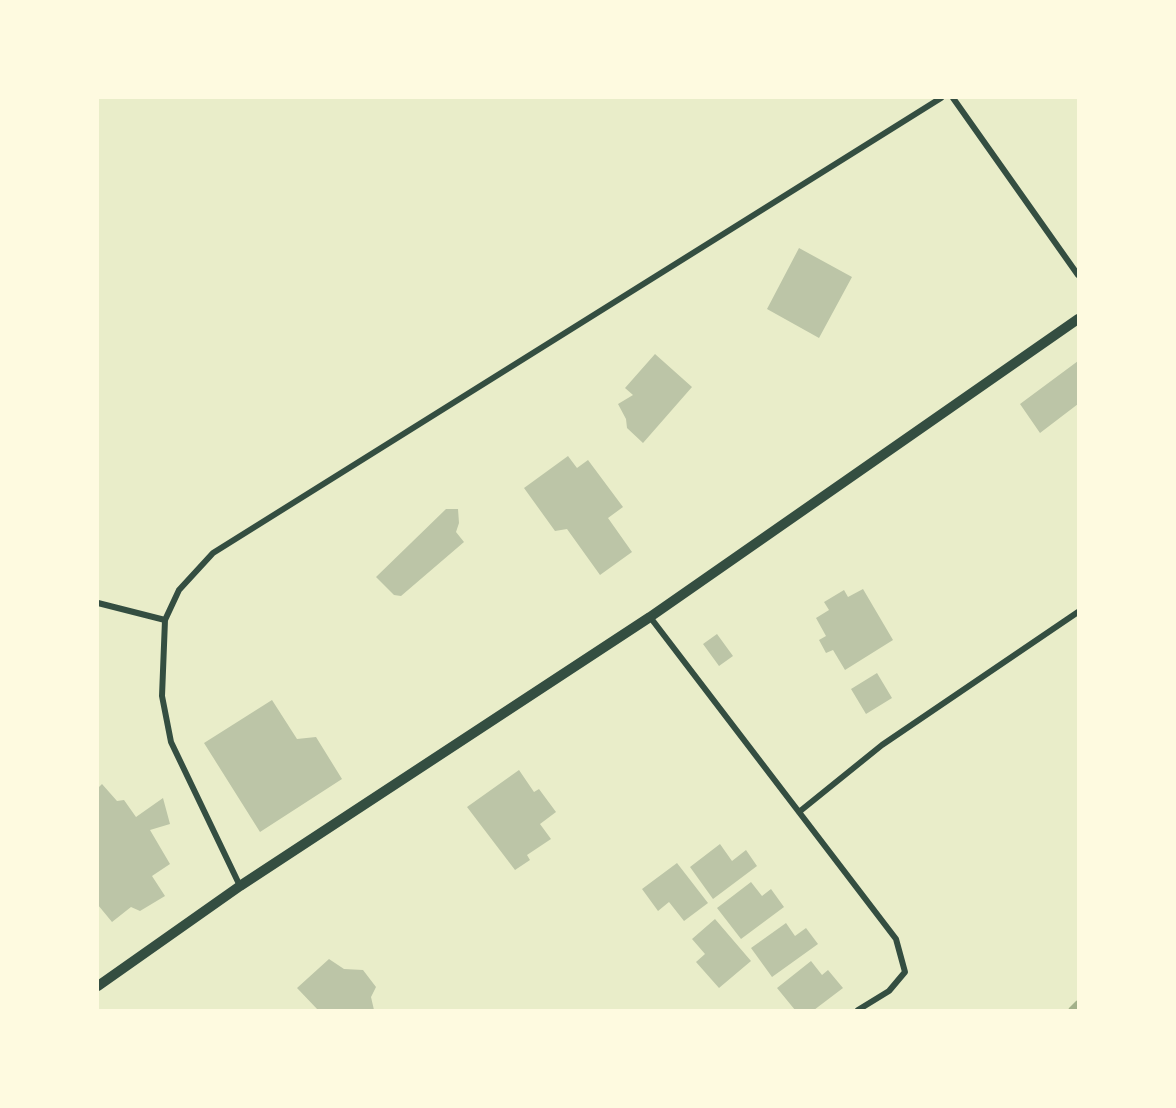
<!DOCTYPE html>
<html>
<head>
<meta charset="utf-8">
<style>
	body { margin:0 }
	#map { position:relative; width:1176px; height:1108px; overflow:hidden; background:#e9edc9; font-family:Figtree,sans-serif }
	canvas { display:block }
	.frame { position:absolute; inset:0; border:99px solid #fefae0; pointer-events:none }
</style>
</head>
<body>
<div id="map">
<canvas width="1176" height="1108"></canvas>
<div class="frame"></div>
</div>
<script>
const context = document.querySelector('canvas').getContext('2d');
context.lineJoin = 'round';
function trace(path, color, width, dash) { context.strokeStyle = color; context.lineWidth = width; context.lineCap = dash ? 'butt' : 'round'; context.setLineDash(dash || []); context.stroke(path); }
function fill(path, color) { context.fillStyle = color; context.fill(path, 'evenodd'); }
const stream = new Path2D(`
	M 1072,1010 L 1078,1004`);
const building = new Path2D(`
	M 799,248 L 852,277 L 819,338 L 767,309 Z
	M 655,354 L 692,387 L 643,443 L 627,428 L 626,419 L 618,404 L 633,395 L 625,388 Z
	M 1078,361 L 1078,404 L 1040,433 L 1020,404 Z
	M 568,456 L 577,468 L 588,460 L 623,507 L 608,518 L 632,552 L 600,575 L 567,529 L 555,531 L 524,488 Z
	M 446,509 L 458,509 L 459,523 L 456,532 L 464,542 L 401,596 L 394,595 L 376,577 Z
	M 863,589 L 893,640 L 845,670 L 833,650 L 826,653 L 819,640 L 826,636 L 816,618 L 829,610 L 824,602 L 844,590 L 848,597 Z
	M 717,634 L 733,656 L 719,666 L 703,644 Z
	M 877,673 L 892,698 L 866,714 L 851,689 Z
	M 272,700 L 297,739 L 316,737 L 342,779 L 260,832 L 204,743 Z
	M 519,770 L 534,792 L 539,789 L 556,812 L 540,824 L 551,839 L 527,855 L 530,860 L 515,870 L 467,807 Z
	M 102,784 L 117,801 L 124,800 L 136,817 L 163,798 L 170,824 L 150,830 L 170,864 L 152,876 L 165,896 L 140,911 L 131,907 L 112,922 L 98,905 L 98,788 Z
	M 720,844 L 732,861 L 746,850 L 757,866 L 713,899 L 690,867 Z
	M 677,863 L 708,903 L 684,921 L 669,902 L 658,911 L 642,889 Z
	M 751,882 L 762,896 L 771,889 L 784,907 L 741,939 L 717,908 Z
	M 715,919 L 751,961 L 719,988 L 696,962 L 705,954 L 692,939 Z
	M 786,923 L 795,936 L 806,928 L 818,944 L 772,977 L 751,948 Z
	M 329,959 L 344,969 L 363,970 L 376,987 L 371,997 L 374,1010 L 318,1010 L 297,988 Z
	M 811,961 L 822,975 L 828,970 L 843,988 L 814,1010 L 795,1010 L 777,988 Z`);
const minor = new Path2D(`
	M 953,98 L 1078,275
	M 98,603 L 165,620
	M 650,617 L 896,939 L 905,972 L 889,991 L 858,1010
	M 799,812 L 882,745 L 1078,612
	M 240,886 L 171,742 L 162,696 L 165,620 L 179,590 L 213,553 L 941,98`);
const tertiary = new Path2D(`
	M 98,986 L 240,886 L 650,617 L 1078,319`);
trace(stream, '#a3b18a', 7);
fill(building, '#bcc5a7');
trace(minor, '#344e41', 6);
trace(tertiary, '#344e41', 10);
</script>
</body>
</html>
